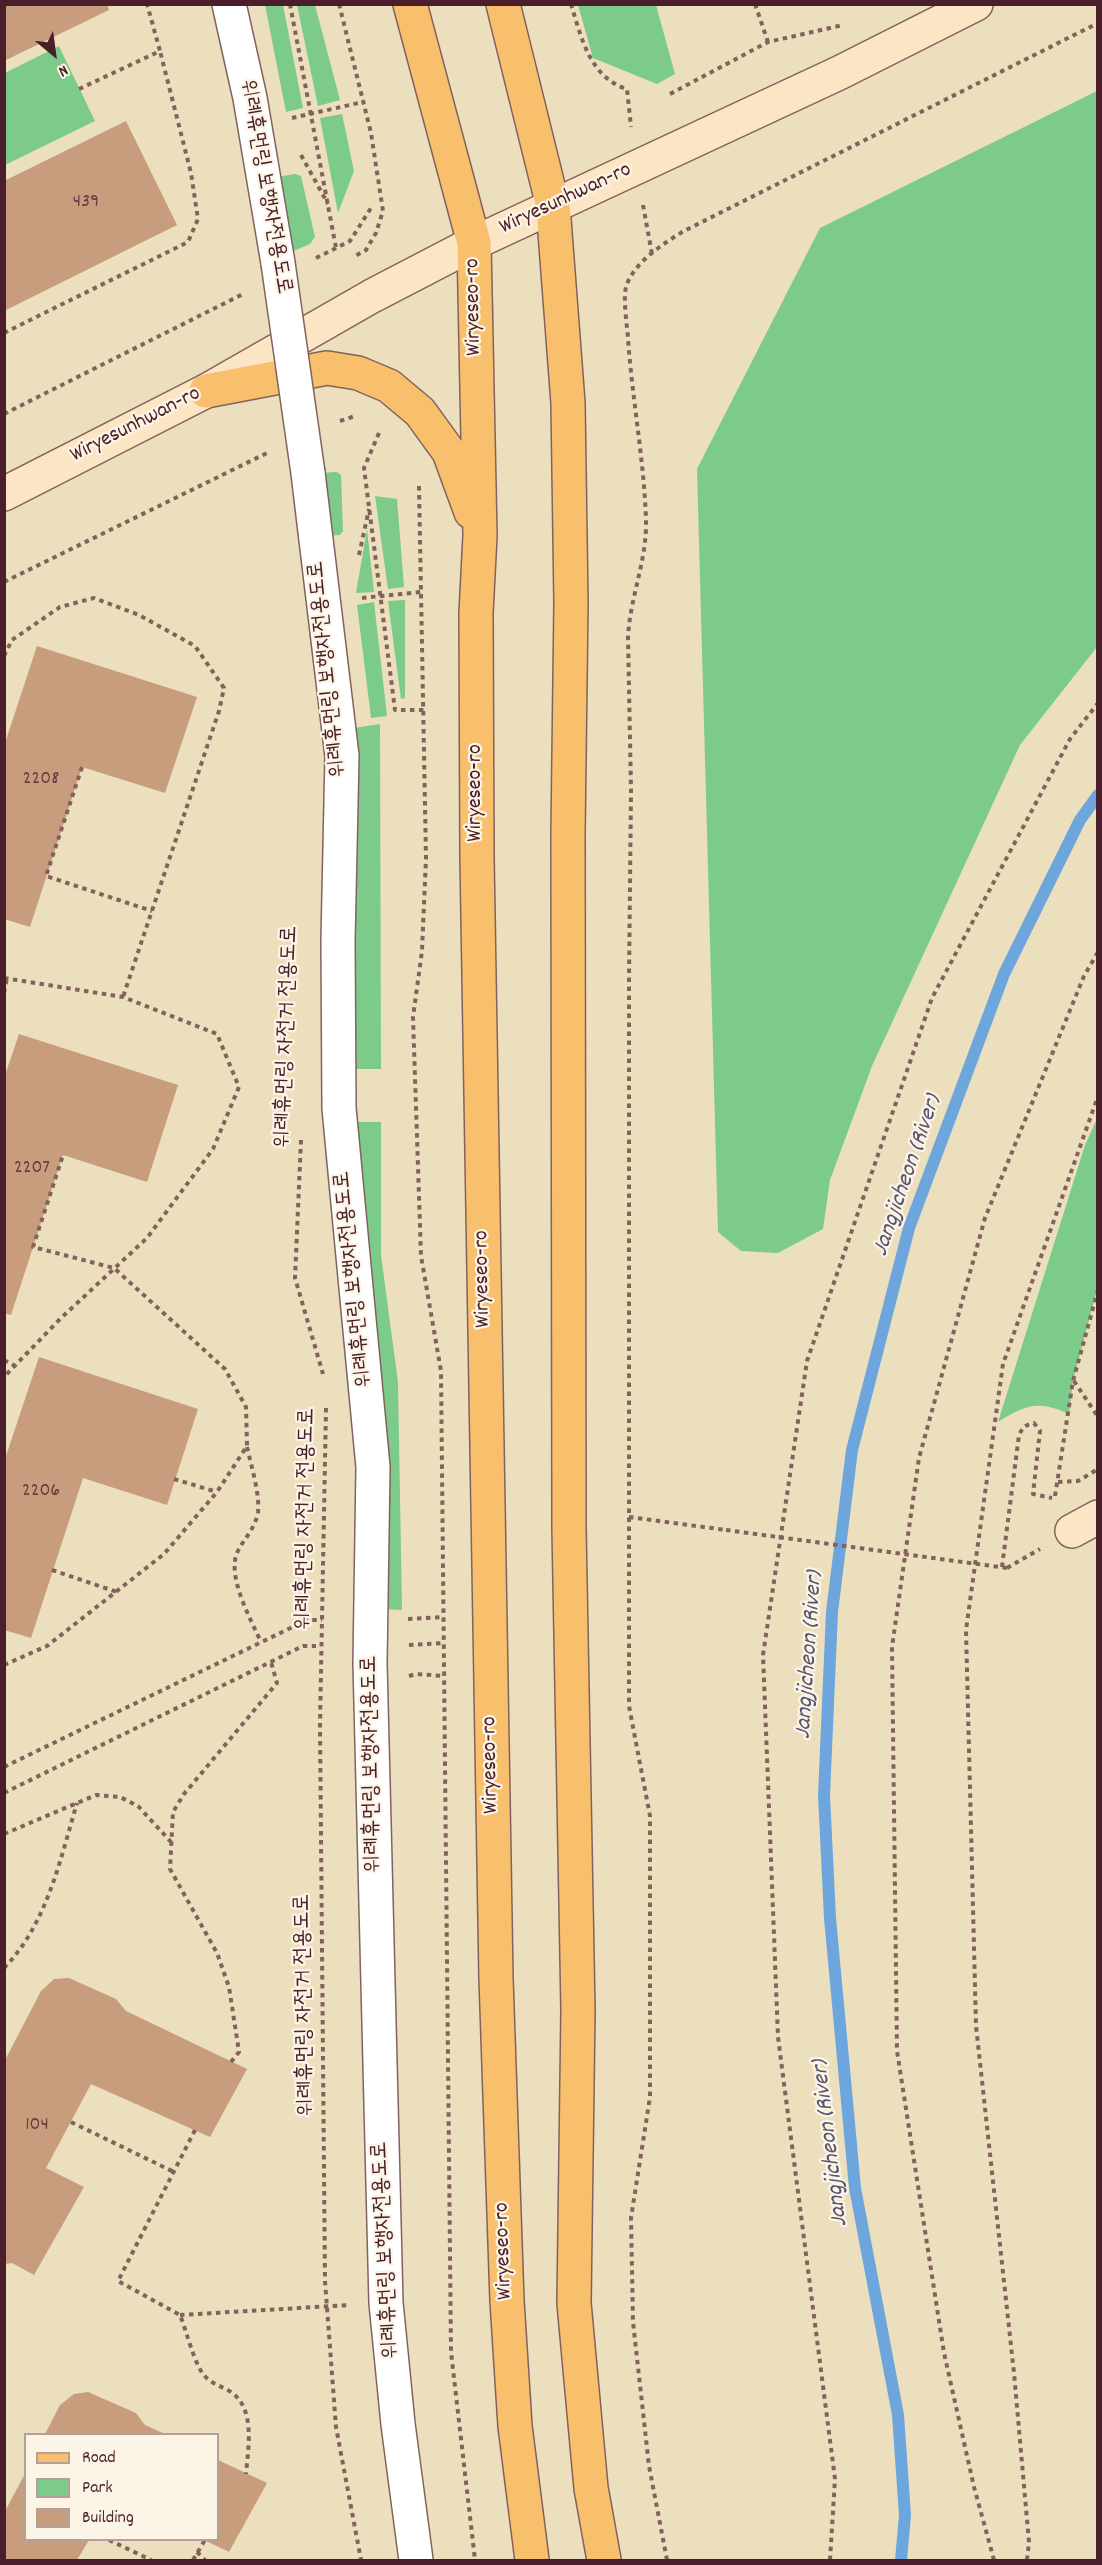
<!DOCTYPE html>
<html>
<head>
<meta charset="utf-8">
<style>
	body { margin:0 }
	#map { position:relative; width:1102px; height:2565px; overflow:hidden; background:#ecdfbd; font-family:Dekko,sans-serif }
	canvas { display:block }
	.frame { position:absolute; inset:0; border:6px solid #4a1f2b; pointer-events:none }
	.legend { position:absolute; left:24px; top:2433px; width:195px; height:108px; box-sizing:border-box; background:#fcf5e5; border:2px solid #b59f9b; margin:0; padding:8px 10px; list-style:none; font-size:18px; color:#4a1f2b }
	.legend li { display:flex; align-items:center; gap:12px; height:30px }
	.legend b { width:30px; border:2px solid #b59f9b }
	.north { position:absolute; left:24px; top:24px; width:60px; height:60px; -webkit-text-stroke:4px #fcf5e5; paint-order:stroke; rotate:151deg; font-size:16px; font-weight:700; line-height:24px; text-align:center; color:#4a1f2b }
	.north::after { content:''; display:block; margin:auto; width:21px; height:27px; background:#4a1f2b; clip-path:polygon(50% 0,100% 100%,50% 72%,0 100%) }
</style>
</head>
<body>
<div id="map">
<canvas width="1102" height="2565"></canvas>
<div class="frame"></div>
<ul class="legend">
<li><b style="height:8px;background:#f8bf6c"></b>Road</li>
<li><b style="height:16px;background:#7dcb8a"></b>Park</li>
<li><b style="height:16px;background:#c79d7d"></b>Building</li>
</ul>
<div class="north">N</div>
</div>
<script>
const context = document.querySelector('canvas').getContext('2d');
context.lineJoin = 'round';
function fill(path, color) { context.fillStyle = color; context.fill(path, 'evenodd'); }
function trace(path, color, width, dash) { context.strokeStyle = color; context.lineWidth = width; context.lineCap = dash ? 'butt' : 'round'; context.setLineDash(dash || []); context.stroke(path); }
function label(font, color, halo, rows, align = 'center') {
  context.font = font + ' Dekko,"Poor Story",sans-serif'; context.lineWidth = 4.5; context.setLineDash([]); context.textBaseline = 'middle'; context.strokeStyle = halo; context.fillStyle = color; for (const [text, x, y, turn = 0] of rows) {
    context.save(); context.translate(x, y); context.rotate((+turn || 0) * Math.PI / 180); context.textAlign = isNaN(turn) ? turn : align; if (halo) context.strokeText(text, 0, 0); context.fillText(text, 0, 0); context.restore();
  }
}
const green = new Path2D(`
	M 265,5 L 283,5 L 303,108 L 286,112 Z
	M 297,5 L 315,5 L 340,100 L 318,106 Z
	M 578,5 L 656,5 L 675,74 L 657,84 L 593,58 Z
	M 59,46 L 95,121 L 5,165 L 5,73 Z
	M 1097,91 L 1097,647 L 1020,745 L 872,1066 L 830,1180 L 823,1229 L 778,1253 L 741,1251 L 718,1232 L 697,469 L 820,228 Z
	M 342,114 L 354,171 L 338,213 L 320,118 Z
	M 295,174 L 301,176 L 315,237 L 310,244 L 289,253 L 277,177 Z
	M 337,472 L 341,475 L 343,531 L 340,535 L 326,536 L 318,473 Z
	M 375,496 L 397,499 L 404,587 L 388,589 Z
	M 367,529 L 374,592 L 356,593 Z
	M 405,600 L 405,698 L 401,699 L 388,601 Z
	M 374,602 L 387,716 L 371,718 L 357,605 Z
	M 380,724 L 381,1069 L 347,1069 L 354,728 Z
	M 1097,1119 L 1097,1290 L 1073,1381 L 1069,1414 C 1037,1400 1026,1405 998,1422 L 1085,1145 Z
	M 349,1122 L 381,1122 L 381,1255 L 398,1382 L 402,1610 L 381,1609 Z`);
const stream = new Path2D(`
	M 901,2560 L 905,2515 L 898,2415 L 855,2188 L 830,1918 L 824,1795 L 832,1612 L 852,1450 L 909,1228 L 1004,974 L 1080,820 L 1098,795`);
const building = new Path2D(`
	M 4,4 L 107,4 L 109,10 L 4,61 Z
	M 126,121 L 177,225 L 4,311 L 4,181 Z
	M 37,646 L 197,697 L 165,793 L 82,767 L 30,927 L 4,919 L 4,746 Z
	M 19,1034 L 178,1085 L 147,1182 L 63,1155 L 11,1315 L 4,1313 L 4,1078 Z
	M 39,1357 L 198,1409 L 167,1505 L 83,1478 L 31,1638 L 4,1630 L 4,1462 Z
	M 69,1978 L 116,1999 L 126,2011 L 247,2069 L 210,2137 L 91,2084 L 46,2168 L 84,2187 L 34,2275 L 12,2263 L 4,2264 L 4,2062 L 41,1991 L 54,1979 Z
	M 88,2392 L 136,2413 L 145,2425 L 165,2434 L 45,2434 L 60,2405 L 74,2394 Z
	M 218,2460 L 267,2483 L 229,2552 L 204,2540 L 218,2540 Z
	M 26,2472 L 26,2540 L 89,2540 L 77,2560 L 4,2560 L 4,2513 Z`);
const path = new Path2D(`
	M 290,4 L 336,248
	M 339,4 L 371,133 L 383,211 L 376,233 L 366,250 L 355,256
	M 571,4 C 581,37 590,78 627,89 L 631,127
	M 755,4 L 768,42
	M 79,89 L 160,51 L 147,4
	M 670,94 L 768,42 L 843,25
	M 292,118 L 363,102
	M 301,155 L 328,204
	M 643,205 L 652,254
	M 316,258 L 350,241 L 371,208
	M 4,333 L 188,242 L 198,219 L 191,173 L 160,51
	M 4,414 L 245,293
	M 340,421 L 355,416
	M 379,433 L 364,468 L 395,710 L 424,710
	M 419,486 L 426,858 L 422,951 L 413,1017 L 421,1256 L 441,1371 L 451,2352 L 475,2560
	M 359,555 L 369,509
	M 4,582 L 267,453
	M 362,598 L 421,592
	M 4,656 L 12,640 L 60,607 L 94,598 L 139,615 L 195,646 L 224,688 L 219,711 L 123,997
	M 82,767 L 46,876 L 152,911
	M 4,978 L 123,997 L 217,1034 L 239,1087 L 213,1149 L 147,1238 L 60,1319 L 4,1377
	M 4,993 L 7,978
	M 301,1140 L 295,1278 L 323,1374
	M 4,1360 L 15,1366
	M 1074,1381 L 1098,1417
	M 326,1408 L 320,1725 L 325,2281 L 336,2427 L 361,2560
	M 247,1447 C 251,1465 260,1494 258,1512 C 255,1530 243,1539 237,1553 C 227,1577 251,1620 261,1642
	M 174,1479 L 217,1492
	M 1058,1482 L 1078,1481 L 1098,1469
	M 1055,1496 L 1073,1381 L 1098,1290
	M 629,1517 L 726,1530
	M 1002,1567 L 1019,1435 C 1023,1427 1025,1425 1034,1423 L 1040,1431 L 1033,1494 L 1052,1498
	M 1007,1568 L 1040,1549
	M 52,1570 L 117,1592
	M 408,1619 L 444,1617
	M 409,1645 L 444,1643
	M 4,1665 L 47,1646 L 164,1554 L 217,1492 L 247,1446 L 246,1407 L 225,1369 L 114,1268 L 33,1247 L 63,1155
	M 409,1676 L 416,1674 L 444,1676
	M 4,1767 L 307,1620 L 322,1620
	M 4,1793 L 303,1646 L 316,1646
	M 4,1834 L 96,1795 L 120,1797 L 138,1806 L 171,1842
	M 4,1968 C 47,1924 60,1860 77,1803
	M 231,2062 L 239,2052 L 229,1987 L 217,1953 L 170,1869 L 173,1812 L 184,1794 L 277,1683 L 271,1662
	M 71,2122 L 174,2172
	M 195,2130 L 118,2281 L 180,2315 C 187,2333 192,2355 201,2371 C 209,2384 220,2385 231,2392 C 256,2409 248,2449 246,2474
	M 180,2315 L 350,2305
	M 4,2344 L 4,2348
	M 109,2540 L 151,2560
	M 197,2552 L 205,2560
	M 193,2560 L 205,2540
	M 667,2560 L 649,2466 L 633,2322 L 631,2218 L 650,2097 L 650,1816 L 629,1706 L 629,981 L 631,790 L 628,637 C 630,597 647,561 646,520 C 644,459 632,398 628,338 C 627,325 623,299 626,287 C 633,263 664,243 684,231 L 1098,23
	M 830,2560 L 835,2479 L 778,2037 L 763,1655 L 807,1361 L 932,998 L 1070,739 L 1098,703
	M 994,2560 L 974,2487 L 944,2353 L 897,2051 L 892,1647 L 919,1458 L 985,1218 L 1084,976 L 1098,952
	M 1027,2560 L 1029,2542 L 1014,2373 L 976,2026 L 966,1630 L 1003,1364 L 1098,1096`);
const street = new Path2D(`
	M 229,4 L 250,98 L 278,263
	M 308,473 L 342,756 L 338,940 L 339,1108 L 373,1467 L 370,1663 L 386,2303 L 398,2424 L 416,2560`);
const secondary = new Path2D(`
	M 4,494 L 206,391 L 372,296 L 474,243 L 839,73 L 976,4
	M 1072,1531 L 1098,1517`);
const primary = new Path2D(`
	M 410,4 L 474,243 L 480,536 L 476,613 L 477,857 L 496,1978 L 507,2301 L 515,2426 L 532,2560
	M 503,4 L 553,206 L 568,403 L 571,603 L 568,834 L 569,1528 L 578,2010 L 574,2303 L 591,2488 L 604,2560
	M 206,391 L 327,368 L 358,373 L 389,386 L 420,412 L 449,452 L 471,512`);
const pathBridge = new Path2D(`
	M 726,1530 L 1007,1568`);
const streetBridge = new Path2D(`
	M 278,263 L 308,473`);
const numberNames = [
	["439",86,203],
	["2208",41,780],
	["2207",32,1169],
	["2206",41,1492],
	["104",37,2126]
];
const streetNames = [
	["위례휴먼링 보행자전용도로",264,187,80],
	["Wiryesunhwan-ro",566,200,-25],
	["Wiryeseo-ro",475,307,-91],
	["Wiryesunhwan-ro",136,426,-27],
	["위례휴먼링 보행자전용도로",329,669,-96],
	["Wiryeseo-ro",477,793,-90],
	["위례휴먼링 자전거 전용도로",288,1037,-88],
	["위례휴먼링 보행자전용도로",355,1279,-96],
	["Wiryeseo-ro",484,1279,-91],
	["위례휴먼링 자전거 전용도로",307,1519,-89],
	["위례휴먼링 보행자전용도로",373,1764,-91],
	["Wiryeseo-ro",492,1765,-91],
	["위례휴먼링 자전거 전용도로",306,2005,-91],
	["위례휴먼링 보행자전용도로",387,2250,-93],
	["Wiryeseo-ro",505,2251,-92]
];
const waterNames = [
	["Jangjicheon (River)",909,1176,-71],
	["Jangjicheon (River)",811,1655,-86],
	["Jangjicheon (River)",832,2143,-97]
];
fill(green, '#7dcb8a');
trace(stream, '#6da6dc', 12);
fill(building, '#c79d7d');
trace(street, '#83625e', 36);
trace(secondary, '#83625e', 36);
trace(primary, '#83625e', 36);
trace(path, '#83625e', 4, [4.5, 4.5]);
trace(street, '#fff', 33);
trace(secondary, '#fce5c4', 33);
trace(primary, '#f8bf6c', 33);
trace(streetBridge, '#83625e', 36, []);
trace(pathBridge, '#83625e', 4, [4.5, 4.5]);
trace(streetBridge, '#fff', 33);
label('20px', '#693e40', null, numberNames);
label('22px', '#4a1f2b', '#fcf5e5', streetNames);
label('italic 24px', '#585572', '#fcf5e5', waterNames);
</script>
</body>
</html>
